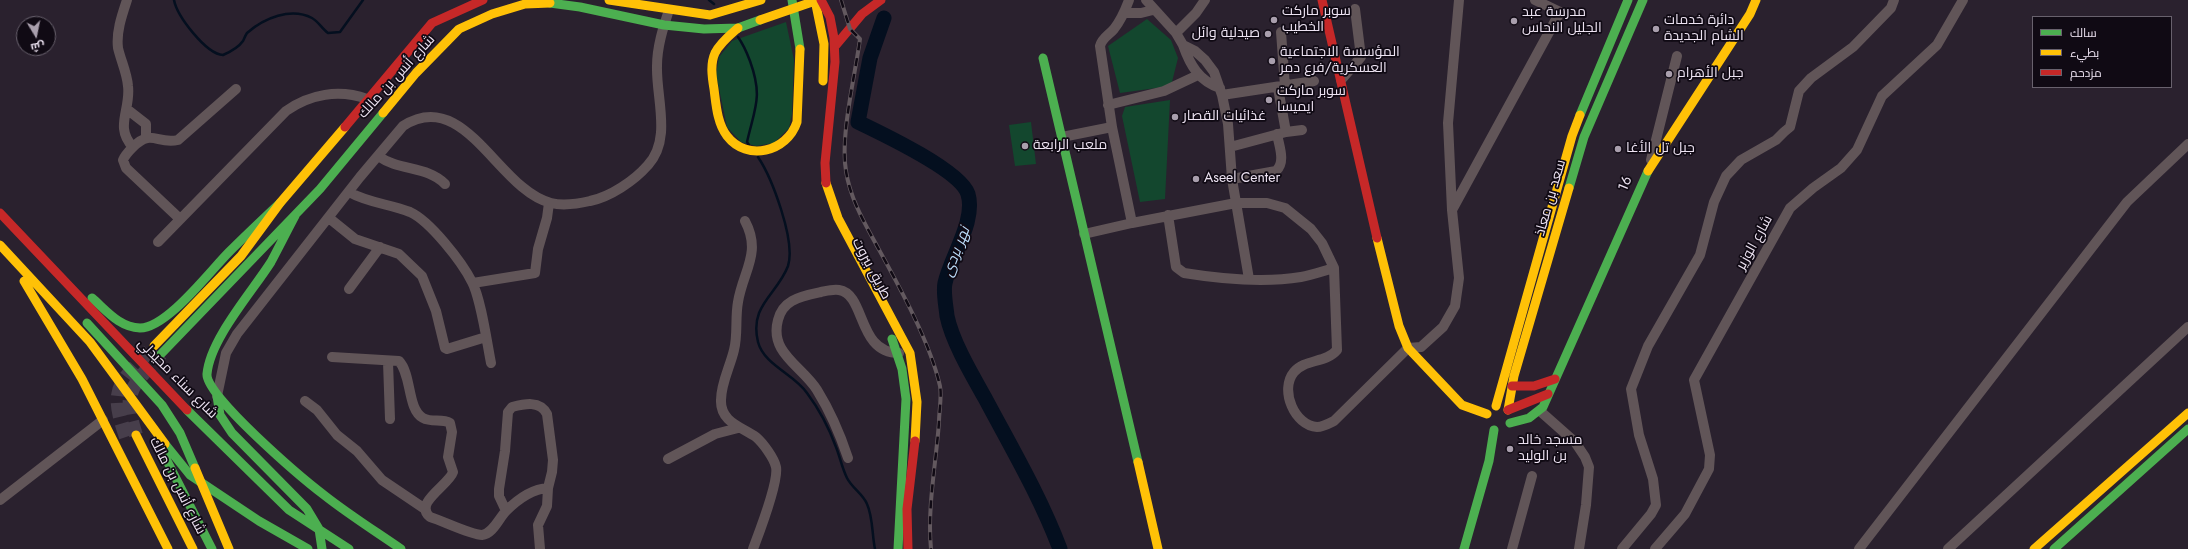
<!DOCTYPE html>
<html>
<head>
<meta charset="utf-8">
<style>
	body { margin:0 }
	#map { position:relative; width:2188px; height:549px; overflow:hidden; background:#2a212e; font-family:Jost,Cairo,sans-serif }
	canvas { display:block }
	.legend { position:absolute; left:2032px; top:16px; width:140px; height:72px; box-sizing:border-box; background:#100a14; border:1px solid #68616d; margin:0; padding:5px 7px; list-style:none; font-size:12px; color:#ede3f2 }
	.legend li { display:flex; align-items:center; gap:8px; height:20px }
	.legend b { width:20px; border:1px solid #68616d }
	.north { position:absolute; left:16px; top:16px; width:40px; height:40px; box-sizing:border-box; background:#100a14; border:1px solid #68616d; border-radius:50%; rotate:170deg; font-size:11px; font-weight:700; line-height:16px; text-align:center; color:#ede3f2 }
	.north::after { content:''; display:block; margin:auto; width:14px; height:18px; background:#a99fad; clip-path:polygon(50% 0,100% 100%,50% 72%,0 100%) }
</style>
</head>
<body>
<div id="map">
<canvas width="2188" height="549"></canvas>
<ul class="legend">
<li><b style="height:5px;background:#4caf50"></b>سالك</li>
<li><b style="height:5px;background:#ffc107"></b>بطيء</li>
<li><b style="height:5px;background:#c62828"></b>مزدحم</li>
</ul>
<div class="north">ش</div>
</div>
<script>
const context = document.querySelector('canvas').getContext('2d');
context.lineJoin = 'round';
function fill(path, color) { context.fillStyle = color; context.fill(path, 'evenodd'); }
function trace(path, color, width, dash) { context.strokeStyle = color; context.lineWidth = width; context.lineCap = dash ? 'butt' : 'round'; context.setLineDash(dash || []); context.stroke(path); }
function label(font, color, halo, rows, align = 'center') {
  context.font = font + ' Jost,Cairo,sans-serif'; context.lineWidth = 3.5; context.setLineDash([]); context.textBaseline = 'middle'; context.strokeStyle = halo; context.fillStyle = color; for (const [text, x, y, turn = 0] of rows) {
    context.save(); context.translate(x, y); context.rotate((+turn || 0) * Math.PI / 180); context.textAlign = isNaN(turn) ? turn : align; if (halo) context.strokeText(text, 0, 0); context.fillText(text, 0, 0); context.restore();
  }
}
const green = new Path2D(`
	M 1147,19 L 1171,40 L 1178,58 L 1171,86 L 1120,93 L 1108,46 Z
	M 786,22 L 794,60 L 792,114 L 789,128 L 774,143 L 756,146 L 741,142 L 727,127 L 716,74 L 719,57 L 732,41 Z
	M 1170,100 L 1165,199 L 1140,202 L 1122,116 L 1125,107 Z
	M 1031,122 L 1036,164 L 1015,166 L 1009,125 Z`);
const stream = new Path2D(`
	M 174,0 C 177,16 206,54 223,55 C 230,52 238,48 243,41 C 244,39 245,36 247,33 C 264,18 291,7 312,18 C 319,22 322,29 328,33 L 340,32 L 363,0
	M 709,0 L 714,4
	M 738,37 C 743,44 747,53 750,61 C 763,97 755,107 747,142 L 749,145
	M 758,157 C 772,178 796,241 788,266 C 777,295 749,305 758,342 C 764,365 794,374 807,393 C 819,409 829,428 836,447 C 840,457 842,468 847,478 C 852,488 863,494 867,504 C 873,517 872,535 875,549`);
const river = new Path2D(`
	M 884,18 L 870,58 L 858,122 C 881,133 961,171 968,194 C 976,221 951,256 945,283 C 943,292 946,306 947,316 C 952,341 972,375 985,398 C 1011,447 1040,496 1060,549`);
const secondaryTunnel = new Path2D(`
	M 136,435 C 121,391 133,386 161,354
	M 126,437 C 108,385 120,384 154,346`);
const street = new Path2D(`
	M 127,0 C 122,15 116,32 118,48 C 121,61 127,73 128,86 C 131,110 114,127 133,147
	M 1129,0 C 1125,11 1121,20 1114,29 C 1109,35 1102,38 1100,46 L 1112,127 L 1132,223 L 1236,203 L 1267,203 L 1285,208 L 1311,229 L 1322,243 L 1334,268 L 1337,350 C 1326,363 1305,359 1294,372 C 1279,390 1295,426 1317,427 C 1323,427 1330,423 1334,421 L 1408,348 L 1421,347 L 1443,327 L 1455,306 L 1459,278 L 1452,210 L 1448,123 L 1459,0
	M 1146,0 L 1176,33 L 1183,45 L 1195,51 L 1205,60 L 1214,72 L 1222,95 L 1228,124 L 1232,179 L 1249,279
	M 1125,13 L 1141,13 L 1153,10
	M 1281,32 L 1285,86
	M 1176,33 L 1196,13 L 1205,0
	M 1183,45 C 1190,65 1199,81 1220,88
	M 1341,80 L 1361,57 L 1355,9
	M 1278,88 L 1286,132
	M 1222,95 L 1314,81
	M 1108,105 L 1164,91 L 1198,75
	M 128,110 L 146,124 L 146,137
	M 1062,137 L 1112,127
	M 1230,147 L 1286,132 L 1302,130
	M 378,156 C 399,171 428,166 445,184
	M 1651,160 L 1677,56
	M 1232,179 L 1276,171 C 1286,162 1279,146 1277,134
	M 349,192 C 368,203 390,204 410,212 C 430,221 462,262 472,282 C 481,299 487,343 491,363
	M 1452,210 L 1560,12 L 1535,0
	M 1168,215 L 1176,267 L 1184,273 C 1221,279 1264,283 1301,277 C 1312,275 1323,271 1334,268
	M 329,218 L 355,239 L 399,254 L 422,276 L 436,311 L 445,348 L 447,349 L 486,337
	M 180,219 L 126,168 L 123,160 C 125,155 129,151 133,147 C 152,128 157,145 178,140 L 236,89
	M 745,221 C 762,253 743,271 738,302 C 735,318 738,335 734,350 C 730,367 721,383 721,400 C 720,422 742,427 756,437 C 763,443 774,458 776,467 C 779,482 759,533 753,549
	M 1084,234 L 1132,223
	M 158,242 L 286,111 C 310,94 339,89 367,99
	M 473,283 L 535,273 L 538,249 L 547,218 L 549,203
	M 349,289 L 380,247
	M 332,357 L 399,361 C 412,375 407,409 423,418 C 432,423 442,418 450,423 L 452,432 L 448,457 L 453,472 C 449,485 413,503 430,517 C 443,521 471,535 482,535 C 493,534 499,518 506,511 C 517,500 532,489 548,488
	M 388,362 L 390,419
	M 217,396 L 226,353 L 237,334 L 360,177 L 403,126 C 465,86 498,190 551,203 C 563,206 577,204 590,201 C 610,197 634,181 648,165 C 672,139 656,98 657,66 C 657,47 663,28 669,10
	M 305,401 L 317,410 L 337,435 L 357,451 L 382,480 L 425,509
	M 1540,411 L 1575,442 L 1585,457 L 1589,467 L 1586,505 L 1579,549
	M 848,458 C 840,434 830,411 817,390 C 802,366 769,353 778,320 C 780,312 785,305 792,301 C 800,296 811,294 821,292 C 826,291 833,289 839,290 C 866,294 857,353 899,353
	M 668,459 L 715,434 L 738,428
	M 0,500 L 103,420
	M 506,511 L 499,496 L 499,489 L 505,451 L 508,412 L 512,407 C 524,404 540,400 547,414 L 553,460 L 552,472 L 548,488 L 547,506 L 538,525 L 540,549
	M 1512,549 L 1532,476
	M 1622,549 L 1651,514 L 1656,505 L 1653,479 L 1639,435 L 1631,389 L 1648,346 L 1700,255 L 1714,202 L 1726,176 L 1741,160 L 1776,140 L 1784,132 L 1790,127 L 1799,91 L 1811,78 L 1853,47 L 1891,8 L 1894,0
	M 1655,549 L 1685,514 L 1709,469 L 1710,455 L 1694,380 L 1790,208 L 1813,188 L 1841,168 L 1857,150 L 1882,96 L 1937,45 L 1963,0
	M 1859,549 L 2127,202 L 2188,144
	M 1948,549 L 2188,327`);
const fast = new Path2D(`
	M 792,0 L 800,49
	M 550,3 L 580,7 L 664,25 L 704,29 L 738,28 L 760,20
	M 1043,58 L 1138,462
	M 1580,115 L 1628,0
	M 1569,188 L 1584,137 L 1643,0
	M 295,216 C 287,231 279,247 271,262 C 252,292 210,339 207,374 C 205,396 303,479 324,495 C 348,514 375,531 401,549
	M 92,298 C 107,311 119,327 140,328 C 167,328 210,271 229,252 C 246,235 263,219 280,203
	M 87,323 L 162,405 L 180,433 L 195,468
	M 892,339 L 902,369 L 906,399 L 898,549
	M 161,354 L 320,189 L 383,113
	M 217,396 L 220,415 L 232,433 L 307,509 L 319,529 L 322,549
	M 187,410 L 289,510 L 349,549
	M 1510,423 L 1529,418 L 1543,407 L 1648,171
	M 165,444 L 190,475 L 259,521 L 308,549
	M 163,453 L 212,549
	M 1464,549 L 1489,461 L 1494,430
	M 2054,549 L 2188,429`);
const slow = new Path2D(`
	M 609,0 L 710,15 L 761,0
	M 815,0 L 824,44 L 823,81
	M 760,20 L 818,0
	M 738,28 C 730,35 720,43 715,53 C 710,64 712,77 714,89 C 716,104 717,123 727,136 C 747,162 787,152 797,122 L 800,49
	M 383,113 L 416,73 L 459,29 L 492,14 L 525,4 L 550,3
	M 1648,171 L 1750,14 L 1756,0
	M 826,183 L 838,218 L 910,353 L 917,402 L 915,441
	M 1377,238 L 1399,326 L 1408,348 L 1462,405 L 1487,414
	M 0,245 L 90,342 L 165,444
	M 24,281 L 82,379 L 168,549
	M 154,346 L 241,256 L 280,203 L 345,127
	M 1496,406 L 1572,136 L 1580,115
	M 1508,410 L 1514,376 L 1569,188
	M 136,435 L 193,549
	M 1138,462 L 1158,549
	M 195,468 L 229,549
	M 2034,549 L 2188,413`);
const jam = new Path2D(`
	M 821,0 L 830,17 L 834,38 L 835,62 L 825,163 L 826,183
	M 1322,0 L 1377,238
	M 836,45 L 862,14 L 881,0
	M 345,127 L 432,23 L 483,0
	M 0,213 L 187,410
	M 1512,386 L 1534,386 L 1555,379
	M 1508,410 L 1548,394
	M 908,549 L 907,509 L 915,441`);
const rail = new Path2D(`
	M 841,0 L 850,29 L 860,39 C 855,76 840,136 846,171 C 850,198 864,222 877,246 C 899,286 930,342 940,386 C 942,397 939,411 939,422 C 936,464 927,508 931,549`);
const markers = [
	[1274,20,4,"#a99fad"],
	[1514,21,4,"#a99fad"],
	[1656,29,4,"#a99fad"],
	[1268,34,4,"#a99fad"],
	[1272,61,4,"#a99fad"],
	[1669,74,4,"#a99fad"],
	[1269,100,4,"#a99fad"],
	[1175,117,4,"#a99fad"],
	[1025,146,4,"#a99fad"],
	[1618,149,4,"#a99fad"],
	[1196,179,4,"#a99fad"],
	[1510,449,4,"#a99fad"]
];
const poiNames = [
	["سوبر ماركت",1282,12],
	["الخطيب",1282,28],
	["مدرسة عبد",1522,13],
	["الجليل النحاس",1522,29],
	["دائرة خدمات",1664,21],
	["الشام الجديدة",1664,37],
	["صيدلية وائل",1260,34,"right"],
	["المؤسسة الاجتماعية",1280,53],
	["العسكرية/فرع دمر",1280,69],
	["جبل الأهرام",1677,74],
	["سوبر ماركت",1277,92],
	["ايميسا",1277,108],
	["غذائيات القصار",1183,117],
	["ملعب الرابعة",1033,146],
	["جبل تل الأغا",1626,149],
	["Aseel Center",1204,179],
	["مسجد خالد",1518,441],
	["بن الوليد",1518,457]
];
const streetNames = [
	["شارع أنس بن مالك",397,77,-48],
	["16",1626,184,-67],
	["سعد بن معاذ",1551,198,-74],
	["شارع الوزير",1755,243,-61],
	["طريق بيروت",871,269,62],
	["شارع سناء محيدلي",177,379,45],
	["شارع أنس بن مالك",177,486,63]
];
const waterNames = [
	["نهر بردى",957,252,-69]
];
fill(green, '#13472e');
trace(stream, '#040f1f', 2.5);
trace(river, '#040f1f', 15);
trace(secondaryTunnel, '#473e4b', 14, [14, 7]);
trace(street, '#615558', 10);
trace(fast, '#4caf50', 9);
trace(slow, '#ffc107', 9);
trace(jam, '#c62828', 9);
trace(rail, '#63595f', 4);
trace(rail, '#100a14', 2.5, [8]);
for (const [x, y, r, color] of markers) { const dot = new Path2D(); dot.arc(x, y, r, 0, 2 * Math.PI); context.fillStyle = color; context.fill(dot); trace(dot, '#100a14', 1.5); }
label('14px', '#ede3f2', '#100a14', poiNames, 'left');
label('14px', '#ede3f2', '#100a14', streetNames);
label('italic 15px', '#bcdefc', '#100a14', waterNames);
</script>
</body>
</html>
